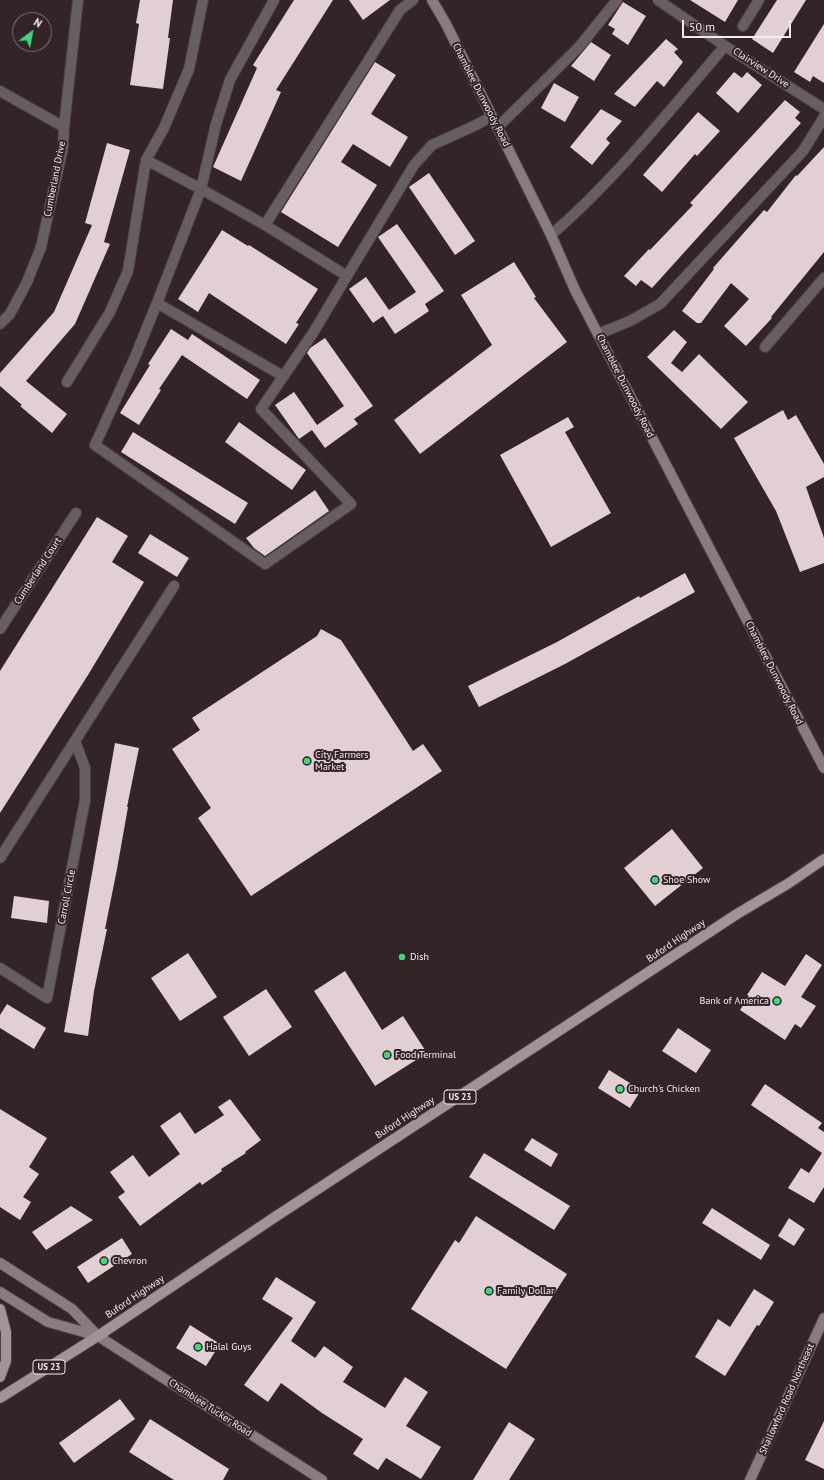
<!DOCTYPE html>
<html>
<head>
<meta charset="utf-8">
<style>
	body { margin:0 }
	#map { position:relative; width:824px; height:1480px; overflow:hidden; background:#322427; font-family:"PT Sans",sans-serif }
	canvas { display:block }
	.north { position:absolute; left:12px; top:12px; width:40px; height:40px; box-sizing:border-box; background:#322427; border:1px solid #807376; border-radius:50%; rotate:32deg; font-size:11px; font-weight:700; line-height:16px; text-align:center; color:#f4eaec }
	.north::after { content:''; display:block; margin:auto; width:14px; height:18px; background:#3fd77d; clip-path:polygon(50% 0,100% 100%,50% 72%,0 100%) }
	.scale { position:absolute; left:682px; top:20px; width:109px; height:18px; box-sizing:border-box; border:2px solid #f4eaec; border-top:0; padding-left:5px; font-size:12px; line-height:14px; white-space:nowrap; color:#f4eaec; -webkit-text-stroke:3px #322427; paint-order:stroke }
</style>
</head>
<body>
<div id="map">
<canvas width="824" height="1480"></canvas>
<div class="north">N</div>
<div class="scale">50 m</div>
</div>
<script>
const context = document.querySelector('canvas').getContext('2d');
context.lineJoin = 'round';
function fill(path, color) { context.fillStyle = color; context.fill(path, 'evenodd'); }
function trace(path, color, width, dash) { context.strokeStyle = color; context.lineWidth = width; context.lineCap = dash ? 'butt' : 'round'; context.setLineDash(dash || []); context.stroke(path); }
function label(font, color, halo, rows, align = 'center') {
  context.font = font + ' "PT Sans",sans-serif'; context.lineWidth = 4; context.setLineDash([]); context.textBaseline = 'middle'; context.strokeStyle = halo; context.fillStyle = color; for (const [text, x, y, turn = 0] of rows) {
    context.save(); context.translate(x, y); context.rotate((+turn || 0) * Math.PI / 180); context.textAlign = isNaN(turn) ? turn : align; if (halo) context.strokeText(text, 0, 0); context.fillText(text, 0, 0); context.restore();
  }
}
const building = new Path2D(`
	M 140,0 L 173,0 L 168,38 L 170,38 L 163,89 L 130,85 L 139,24 L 136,23 Z
	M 294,0 L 333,0 L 276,90 L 281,92 L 241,181 L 213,167 L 257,68 L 253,65 Z
	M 349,0 L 390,0 L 363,20 Z
	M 690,0 L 738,0 L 725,22 Z
	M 777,0 L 806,0 L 773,53 L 752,39 Z
	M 623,2 L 646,16 L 628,45 L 612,34 L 615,29 L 608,25 Z
	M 824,24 L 824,83 L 813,76 L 810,82 L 794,72 Z
	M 666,39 L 678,49 L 674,52 L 683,62 L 664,87 L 657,81 L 635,107 L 614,94 Z
	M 591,42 L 611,55 L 594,81 L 571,66 Z
	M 375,62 L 396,75 L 371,114 L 408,137 L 390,167 L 353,144 L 341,162 L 377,185 L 338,247 L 281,212 Z
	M 734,72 L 742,78 L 747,72 L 762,85 L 738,113 L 716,93 Z
	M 554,83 L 579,97 L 565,122 L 541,108 Z
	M 785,100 L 800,112 L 795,118 L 801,123 L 652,288 L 641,280 L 636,286 L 624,276 L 649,249 L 650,250 L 693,205 L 690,203 Z
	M 601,109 L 622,121 L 606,139 L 610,143 L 592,165 L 570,147 Z
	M 698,112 L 720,131 L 697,156 L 695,154 L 662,192 L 643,175 Z
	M 107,143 L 130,150 L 104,242 L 110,244 L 75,324 L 26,381 L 67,414 L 52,433 L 20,406 L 22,405 L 0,386 L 0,373 L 54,312 L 92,225 L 85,223 Z
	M 824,147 L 824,252 L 771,317 L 772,318 L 746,346 L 724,326 L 749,299 L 731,283 L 701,323 L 697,323 L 682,311 L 714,269 L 713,268 L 741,236 L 764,210 L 767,212 L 796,175 L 797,176 Z
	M 429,173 L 475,241 L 455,255 L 409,187 Z
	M 397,224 L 444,291 L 425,304 L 429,311 L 395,334 L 383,316 L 373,323 L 349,289 L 366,277 L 389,310 L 416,292 L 378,237 Z
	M 222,230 L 248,246 L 249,245 L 318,289 L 296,323 L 299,324 L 286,344 L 209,293 L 198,312 L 178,299 Z
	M 514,262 L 536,297 L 534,298 L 567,342 L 420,454 L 394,420 L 492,345 L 461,295 Z
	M 171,329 L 188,340 L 192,334 L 260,380 L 247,399 L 182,355 L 159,389 L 161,390 L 139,425 L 120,413 L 150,365 L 148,364 Z
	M 674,330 L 687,342 L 671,363 L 682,372 L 699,354 L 748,402 L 721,429 L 647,357 Z
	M 325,338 L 373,406 L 354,419 L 358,424 L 325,448 L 312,430 L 299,439 L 275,405 L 294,392 L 317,425 L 344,406 L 307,353 L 310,348 Z
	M 783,410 L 788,420 L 796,415 L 824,464 L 824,477 L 806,487 L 824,538 L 824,563 L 800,572 L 776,511 L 734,438 Z
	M 568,417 L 574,427 L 565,432 L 611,513 L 551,547 L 500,455 Z
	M 239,422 L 306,470 L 292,490 L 225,442 Z
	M 133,432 L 248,503 L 235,524 L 121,452 Z
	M 315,490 L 329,511 L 265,556 L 254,548 L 246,538 Z
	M 97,517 L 128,536 L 112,562 L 144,582 L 88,675 L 0,813 L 0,671 Z
	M 150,534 L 189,558 L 177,577 L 138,553 Z
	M 685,573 L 695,592 L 565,664 L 479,707 L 468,686 L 557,642 L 639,596 L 640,598 Z
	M 321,629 L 341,640 L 413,751 L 423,744 L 442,771 L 251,896 L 198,818 L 211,808 L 172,749 L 200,730 L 192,718 L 317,636 Z
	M 115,743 L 139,748 L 127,807 L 128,807 L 117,869 L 105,929 L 107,929 L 94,991 L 88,1036 L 64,1032 Z
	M 672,829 L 703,868 L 655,906 L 624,868 Z
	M 14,896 L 49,901 L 47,923 L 11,918 Z
	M 188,953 L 217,997 L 180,1021 L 151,978 Z
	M 806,954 L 822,965 L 801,997 L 816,1006 L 801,1028 L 795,1024 L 785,1040 L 740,1010 L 749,996 L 747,995 L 762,972 L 785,986 Z
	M 345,971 L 382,1030 L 403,1016 L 427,1053 L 375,1086 L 314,991 Z
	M 266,989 L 292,1027 L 249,1056 L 223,1017 Z
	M 7,1004 L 46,1028 L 34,1049 L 0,1028 L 0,1015 Z
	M 678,1028 L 711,1050 L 696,1073 L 662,1051 Z
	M 609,1070 L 641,1090 L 630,1108 L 598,1088 Z
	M 765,1084 L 822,1123 L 818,1128 L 824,1132 L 824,1187 L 814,1203 L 788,1188 L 801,1168 L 809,1173 L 822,1153 L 751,1105 Z
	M 230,1099 L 261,1140 L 245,1152 L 246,1153 L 221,1169 L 222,1171 L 202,1185 L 200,1182 L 140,1226 L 118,1197 L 125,1192 L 110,1172 L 133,1155 L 149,1177 L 180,1154 L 160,1126 L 180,1112 L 195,1134 L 224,1115 L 218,1107 Z
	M 0,1109 L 47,1138 L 29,1167 L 39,1174 L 23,1197 L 31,1202 L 20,1220 L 0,1207 Z
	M 532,1138 L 558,1154 L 551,1167 L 524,1150 Z
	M 484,1153 L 570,1206 L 554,1230 L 469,1177 Z
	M 71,1206 L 93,1220 L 46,1250 L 32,1232 Z
	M 712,1208 L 770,1245 L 761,1260 L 702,1223 Z
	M 476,1216 L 567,1274 L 506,1369 L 411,1309 L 455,1240 L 459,1243 Z
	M 789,1218 L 805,1229 L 794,1246 L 778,1236 Z
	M 122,1238 L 132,1254 L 88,1283 L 77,1267 Z
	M 276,1277 L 316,1302 L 291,1341 L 315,1358 L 324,1346 L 353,1367 L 343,1382 L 385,1408 L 405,1377 L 428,1392 L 406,1426 L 441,1447 L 421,1479 L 386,1458 L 378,1470 L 353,1454 L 363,1439 L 322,1413 L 281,1383 L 268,1402 L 244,1385 L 293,1318 L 262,1299 Z
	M 754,1289 L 774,1302 L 759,1326 L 757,1325 L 725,1376 L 695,1357 L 718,1319 L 730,1327 Z
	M 190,1325 L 220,1344 L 206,1366 L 176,1348 Z
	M 120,1399 L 135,1419 L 74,1463 L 59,1443 Z
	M 150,1419 L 229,1469 L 223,1480 L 174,1480 L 129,1452 Z
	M 824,1421 L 824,1469 L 805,1460 Z
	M 509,1422 L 535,1439 L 509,1480 L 473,1480 Z`);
const street = new Path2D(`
	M 413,0 L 400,10 L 265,225 L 347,276 L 414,165 L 432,145 L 474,126 L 491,117
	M 658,0 L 725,46 L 824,109
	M 743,26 L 759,0
	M 0,91 L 64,127
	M 497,126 L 503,122 L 579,47 L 617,0
	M 146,160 L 201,189 L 216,124 L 230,80 L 274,0
	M 265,225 L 201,189 L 157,303 L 135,357 L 95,445 L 265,564 L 351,504 L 261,409 L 313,333 L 347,276
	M 551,235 C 616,179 669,111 725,46
	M 157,303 L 283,376
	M 0,324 L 10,314 L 27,282 L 41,247 L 63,147 L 64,127 L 78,0
	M 598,334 L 630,321 L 660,304 L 803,151 L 824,117
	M 765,347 L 824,278
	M 67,382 L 110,312 L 128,271 L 146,160 L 164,128 L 189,69 L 203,0
	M 0,629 L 76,513
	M 0,858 L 174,586
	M 0,968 L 47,998 L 85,800 L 85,768 L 75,741`);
const secondary = new Path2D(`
	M 432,0 L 446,24 L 551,235 L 575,290 L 824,768
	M 0,1263 L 72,1309 L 98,1336 L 322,1480
	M 0,1292 L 48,1322 L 98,1336
	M 750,1480 L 824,1318`);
const primary = new Path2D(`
	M 0,1309 L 6,1332 L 6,1361 L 0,1377
	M 0,1398 L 98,1336 L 272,1219 L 737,914 L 789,883 L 824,859`);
const markers = [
	[307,761,4,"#3fd77d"],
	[655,880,4,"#3fd77d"],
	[402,957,4,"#3fd77d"],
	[777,1001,4,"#3fd77d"],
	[387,1055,4,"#3fd77d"],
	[620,1089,4,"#3fd77d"],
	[104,1261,4,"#3fd77d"],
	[489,1291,4,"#3fd77d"],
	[198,1347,4,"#3fd77d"]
];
const shields = [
	[460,1097,32],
	[49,1367,32]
];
const shieldNames = [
	["US 23",460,1097],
	["US 23",49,1367]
];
const streetNames = [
	["Clairview Drive",761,68,33],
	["Chamblee Dunwoody Road",481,95,63],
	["Cumberland Drive",55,179,-79],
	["Chamblee Dunwoody Road",625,386,63],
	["Cumberland Court",38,571,-57],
	["Chamblee Dunwoody Road",774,673,63],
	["Carroll Circle",67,897,-79],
	["Buford Highway",676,941,-34],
	["Buford Highway",405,1118,-33],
	["Buford Highway",135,1297,-34],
	["Shallowford Road Northeast",787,1399,-66],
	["Chamblee Tucker Road",210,1408,33]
];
const poiNames = [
	["City Farmers",315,755],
	["Market",315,767],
	["Shoe Show",663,880],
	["Dish",410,957],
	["Bank of America",769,1001,"right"],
	["Food Terminal",395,1055],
	["Church's Chicken",628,1089],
	["Chevron",112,1261],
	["Family Dollar",497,1291],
	["Halal Guys",206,1347]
];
fill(building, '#e2cfd3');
trace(street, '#4d4043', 12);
trace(secondary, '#4d4043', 12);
trace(primary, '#4d4043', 12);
trace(street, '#665e60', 10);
trace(secondary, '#887c7f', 10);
trace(primary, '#a39397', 10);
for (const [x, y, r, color] of markers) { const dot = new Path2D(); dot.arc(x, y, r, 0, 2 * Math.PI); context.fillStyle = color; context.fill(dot); trace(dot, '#322427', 1.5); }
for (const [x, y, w] of shields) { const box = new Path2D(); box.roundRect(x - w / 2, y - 7, w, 14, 3); context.fillStyle = '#322427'; context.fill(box); trace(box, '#f4eaec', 1); }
label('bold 9px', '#f4eaec', null, shieldNames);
label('10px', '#f4eaec', '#322427', streetNames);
label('10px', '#f4eaec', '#322427', poiNames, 'left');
</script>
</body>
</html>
